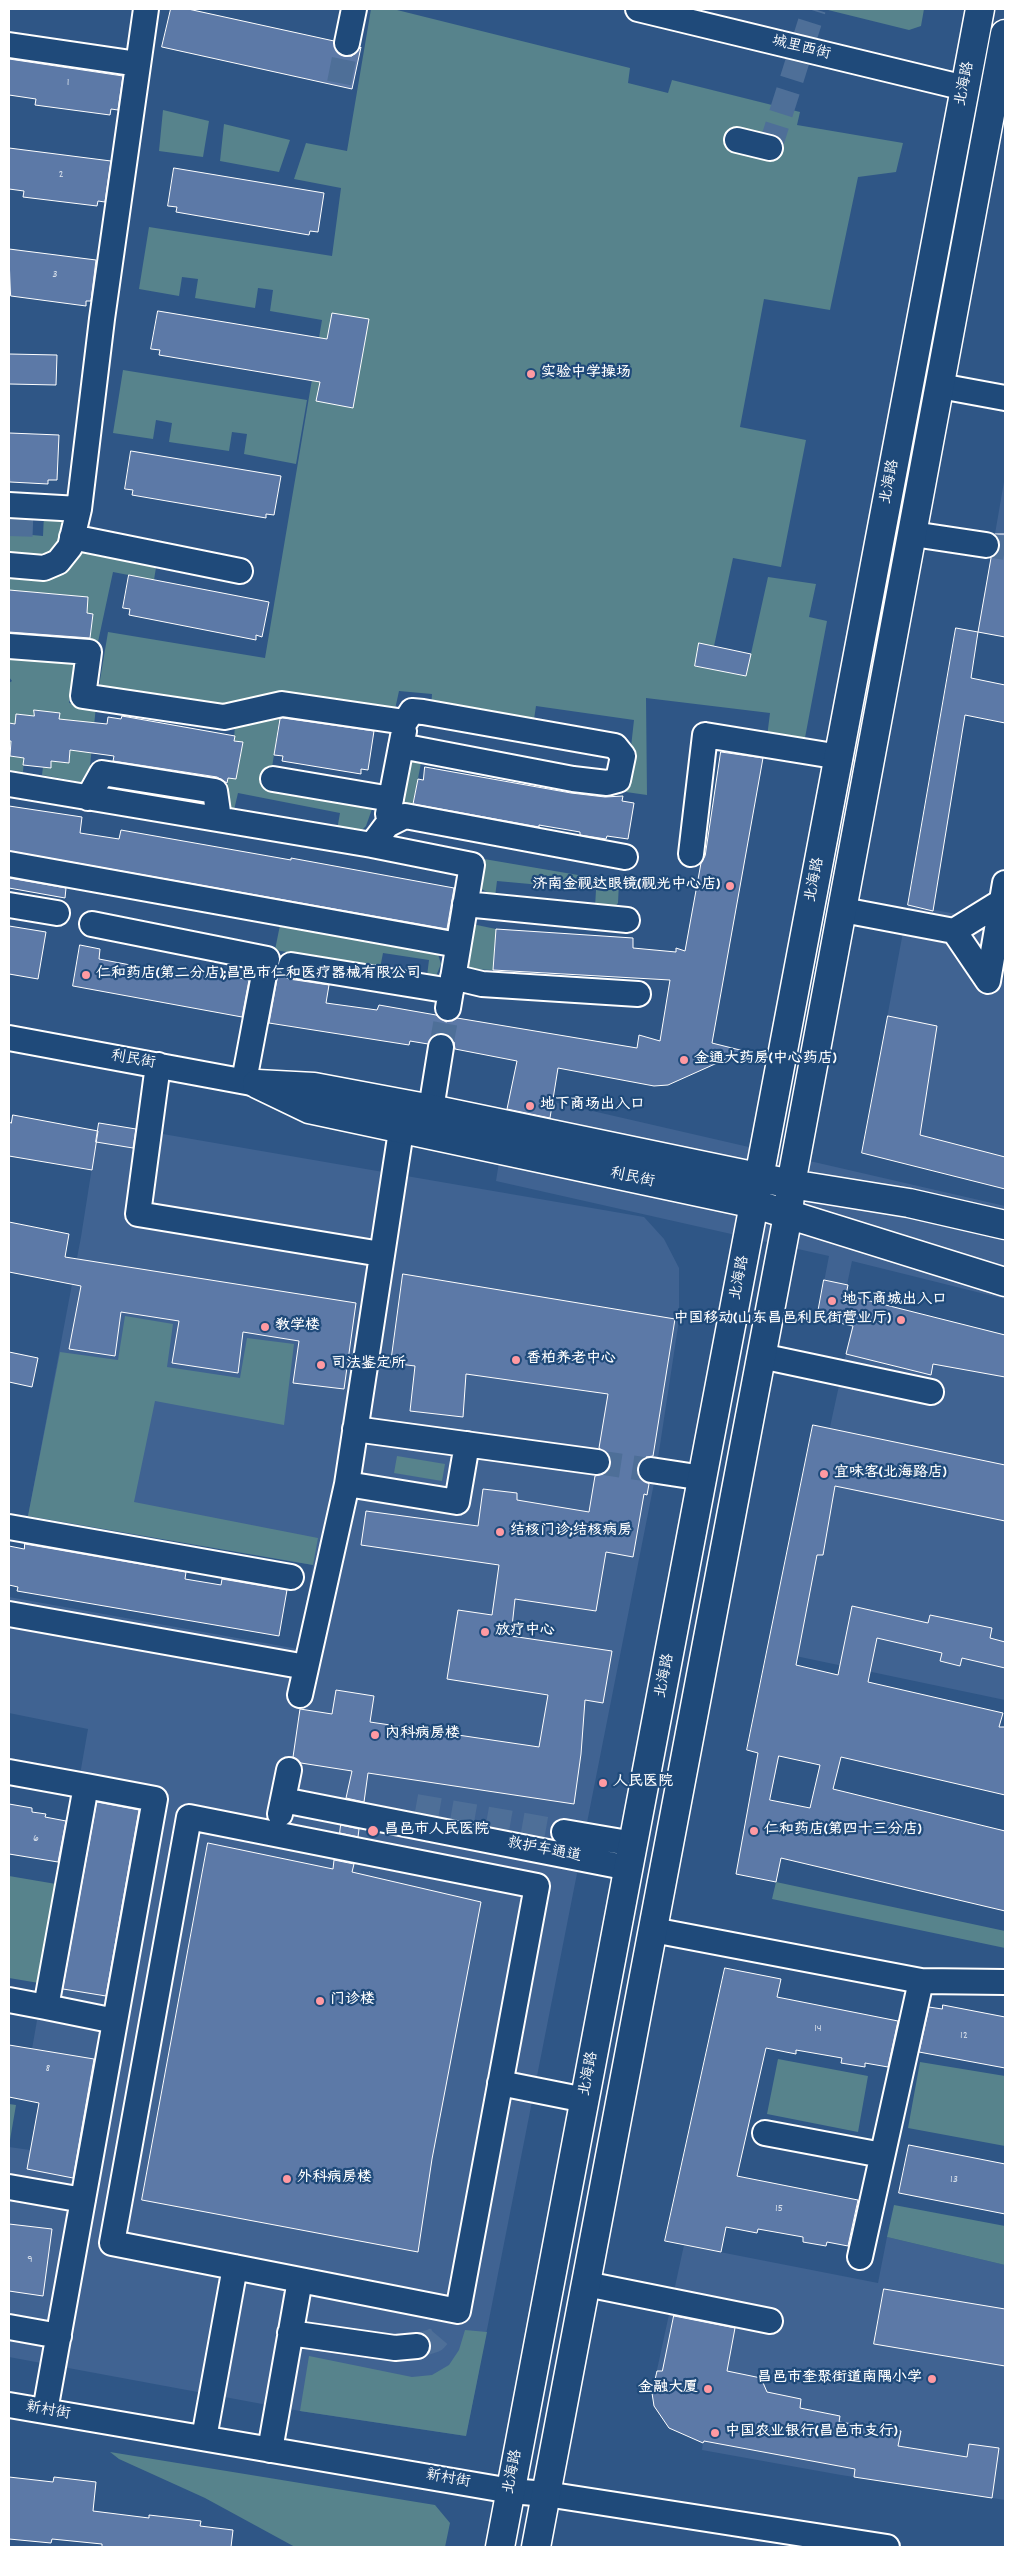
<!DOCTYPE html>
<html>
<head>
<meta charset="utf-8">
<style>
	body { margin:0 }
	#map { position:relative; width:1014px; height:2556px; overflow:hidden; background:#2f5686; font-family:Dekko,sans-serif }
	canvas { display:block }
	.frame { position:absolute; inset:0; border:10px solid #fff; pointer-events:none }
</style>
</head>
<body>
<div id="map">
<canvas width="1014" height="2556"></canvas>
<div class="frame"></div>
</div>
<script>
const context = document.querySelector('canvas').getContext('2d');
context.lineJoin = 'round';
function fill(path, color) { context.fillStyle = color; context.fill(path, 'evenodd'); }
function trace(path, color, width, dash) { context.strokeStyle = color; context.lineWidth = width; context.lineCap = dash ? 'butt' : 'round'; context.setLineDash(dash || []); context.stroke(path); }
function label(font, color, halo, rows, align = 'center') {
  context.font = font + ' Dekko,"LXGW WenKai TC",sans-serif'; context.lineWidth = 4.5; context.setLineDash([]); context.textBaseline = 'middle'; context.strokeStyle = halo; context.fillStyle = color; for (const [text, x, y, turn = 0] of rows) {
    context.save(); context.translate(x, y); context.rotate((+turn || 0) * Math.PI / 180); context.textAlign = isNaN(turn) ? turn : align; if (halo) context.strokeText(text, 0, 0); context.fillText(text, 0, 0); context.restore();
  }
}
const built = new Path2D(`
	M 1005,476 L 1005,637 L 978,632 Z
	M 908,905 L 1005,923 L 998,979 L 1005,981 L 1005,1189 L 862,1153 Z
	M 510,1092 L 1005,1206 L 1005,1299 L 852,1261 L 839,1323 L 817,1318 L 829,1256 L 496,1181 Z
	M 99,1123 L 644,1217 L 664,1239 L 679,1268 L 679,1320 L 655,1478 L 466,2436 L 300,2411 L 9,2357 L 9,2147 L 30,2150 L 34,2129 L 53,2133 L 32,2049 L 88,1729 L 9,1713 L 9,1597 L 298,1649 L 313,1565 L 28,1516 L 81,1237 Z
	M 858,1298 L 1005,1335 L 1005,1700 L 767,1650 L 813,1425 L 830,1427 Z
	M 887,2237 L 1005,2265 L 1005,2500 L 841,2475 L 702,2450 L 703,2443 L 669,2428 L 654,2406 L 652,2393 L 684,2245 L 878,2283 Z`);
const green = new Path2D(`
	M 371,9 L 393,9 L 630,68 L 628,83 L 668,93 L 672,80 L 800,112 L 797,125 L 903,143 L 896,172 L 858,177 L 830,310 L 764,299 L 740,427 L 806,440 L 781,567 L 733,558 L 714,646 L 699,644 L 695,666 L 746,676 L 768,577 L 816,584 L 809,617 L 827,621 L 804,743 L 767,737 L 770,713 L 646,698 L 647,795 L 626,792 L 634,720 L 536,706 L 533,726 L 500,719 L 499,712 L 466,706 L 464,714 L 431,708 L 432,694 L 399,691 L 394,714 L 227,706 L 99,686 L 108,632 L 265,658 L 322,320 L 270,311 L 273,290 L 258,288 L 255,308 L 195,298 L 198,279 L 182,277 L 179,296 L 139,289 L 149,227 L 332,256 L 341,188 L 294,179 L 306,143 L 347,151 Z
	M 824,9 L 924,9 L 921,26 L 909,30 Z
	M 163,110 L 209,121 L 203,157 L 159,151 Z
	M 224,124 L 290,140 L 279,172 L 220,161 Z
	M 123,370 L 307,400 L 296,464 L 244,454 L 247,434 L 232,432 L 229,451 L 169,442 L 172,423 L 156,420 L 153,439 L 113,433 Z
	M 44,514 L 69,515 L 64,539 L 48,558 L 9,555 L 9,533 L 43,536 Z
	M 81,545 L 157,561 L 154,580 L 113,572 L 98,642 L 90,642 L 93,614 L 87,613 L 88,597 L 9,590 L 9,569 L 64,572 L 74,564 Z
	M 9,655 L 76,662 L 69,703 L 96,706 L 90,766 L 81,782 L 42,775 L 43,767 L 51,768 L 51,761 L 69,763 L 70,750 L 77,751 L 78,733 L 59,719 L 60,713 L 34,710 L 34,716 L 16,714 L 15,724 L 9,723 L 9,728 L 9,683 L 12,681 L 9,677 Z
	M 280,714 L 269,788 L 367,806 L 372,809 L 366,826 L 358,834 L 337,830 L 340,813 L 238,793 L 234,810 L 225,809 L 228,778 L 236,779 L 243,743 L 234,741 L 235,723 Z
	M 9,741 L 11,741 L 10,756 L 24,758 L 23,772 L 9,770 Z
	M 410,756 L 422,758 L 413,804 L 403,802 L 399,797 Z
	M 114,784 L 201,797 L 206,811 L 108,795 Z
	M 484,859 L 619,882 L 618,903 L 615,907 L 595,907 L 596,890 L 497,881 L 495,897 L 480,888 Z
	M 472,924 L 496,929 L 493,970 L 467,969 Z
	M 280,925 L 437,951 L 441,964 L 436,976 L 427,976 L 429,960 L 383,953 L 380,968 L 275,950 Z
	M 125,1316 L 173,1324 L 167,1367 L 240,1378 L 247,1338 L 294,1344 L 284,1425 L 155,1401 L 134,1502 L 318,1538 L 313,1565 L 28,1516 L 60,1352 L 118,1360 Z
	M 397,1456 L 445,1464 L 442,1481 L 394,1473 Z
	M 9,1876 L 56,1884 L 39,1983 L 9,1978 Z
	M 776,1882 L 1005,1931 L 1005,1948 L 772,1899 Z
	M 778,2059 L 868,2076 L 858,2132 L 767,2114 Z
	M 920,2062 L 1005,2076 L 1005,2146 L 908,2128 Z
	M 9,2104 L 16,2105 L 10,2140 L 9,2139 Z
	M 894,2205 L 1005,2226 L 1005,2265 L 887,2237 Z
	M 465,2330 L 487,2332 L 466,2436 L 300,2411 L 309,2356 L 412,2377 L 432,2375 L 449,2365 L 459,2350 Z
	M 110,2452 L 435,2505 L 450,2523 L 445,2547 L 295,2547 L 205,2498 L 119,2459 Z`);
const building = new Path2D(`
	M 171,9 L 188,9 L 334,41 L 338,53 L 344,56 L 352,56 L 361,47 L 352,89 L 162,47 Z
	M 9,59 L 123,76 L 118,110 L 111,109 L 110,115 L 35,105 L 36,99 L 9,95 Z
	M 9,148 L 111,161 L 105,202 L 98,201 L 97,206 L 23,197 L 24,191 L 9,189 Z
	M 174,168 L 324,193 L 318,232 L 310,231 L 309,235 L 176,212 L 177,207 L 168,206 Z
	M 9,249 L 96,260 L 91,301 L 86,301 L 86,306 L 11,296 Z
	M 158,311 L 327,339 L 332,313 L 369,319 L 353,408 L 316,401 L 320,382 L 159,355 L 160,350 L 151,349 Z
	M 9,354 L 57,355 L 56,385 L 9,384 Z
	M 9,433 L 59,435 L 57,480 L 48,480 L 48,484 L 10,482 Z
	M 131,451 L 281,476 L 274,515 L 266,514 L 266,518 L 132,495 L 133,490 L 125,489 Z
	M 995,534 L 1005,534 L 1005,637 L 978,632 L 991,558 L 999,548 Z
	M 129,575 L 269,602 L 262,637 L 256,635 L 256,640 L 129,615 L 130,609 L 123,608 Z
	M 9,590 L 88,597 L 87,613 L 93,614 L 90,638 L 9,632 Z
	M 956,628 L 978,632 L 971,678 L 1005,685 L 1005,723 L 965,715 L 933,911 L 908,905 Z
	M 699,643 L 751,654 L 746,676 L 695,666 Z
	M 34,710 L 60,713 L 59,719 L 107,724 L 108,717 L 121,719 L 122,716 L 235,736 L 234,741 L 243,742 L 236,779 L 228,778 L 227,783 L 217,777 L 113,761 L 114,756 L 70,750 L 69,763 L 51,761 L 51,768 L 23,765 L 24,758 L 10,756 L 11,741 L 9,741 L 9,723 L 15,724 L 16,714 L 34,716 Z
	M 283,718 L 374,731 L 368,770 L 361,769 L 361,774 L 282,761 L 283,756 L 274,755 L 280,719 Z
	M 721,752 L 763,758 L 712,1043 L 744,1051 L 668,1085 L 654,1086 L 558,1068 L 550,1118 L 507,1109 L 517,1061 L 455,1049 L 454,1042 L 444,1034 L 436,1034 L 428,1044 L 410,1041 L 409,1045 L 269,1023 L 278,974 L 289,979 L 329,985 L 326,1003 L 377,1010 L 379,1005 L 436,1015 L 446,1022 L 457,1018 L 637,1048 L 639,1035 L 660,1041 L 670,980 L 493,970 L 496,929 L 633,938 L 633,948 L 676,952 L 676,948 L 685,951 L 701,863 L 705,856 Z
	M 425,767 L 571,793 L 605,797 L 623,796 L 622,801 L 634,803 L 628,839 L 607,836 L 606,839 L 580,835 L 580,832 L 539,825 L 539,827 L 413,804 L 418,779 L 423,780 Z
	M 9,806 L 82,817 L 80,833 L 119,839 L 121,830 L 291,860 L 291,858 L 454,888 L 447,929 L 9,851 Z
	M 9,878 L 66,888 L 65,898 L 9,888 Z
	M 9,926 L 46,932 L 38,979 L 9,974 Z
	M 80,945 L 100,949 L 99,959 L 193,977 L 194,969 L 249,980 L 242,1017 L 73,986 Z
	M 888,1016 L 937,1026 L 920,1135 L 1005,1157 L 1005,1189 L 862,1153 Z
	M 13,1115 L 98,1131 L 92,1170 L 9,1156 L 9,1122 L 11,1123 Z
	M 99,1123 L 136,1129 L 133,1148 L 96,1142 Z
	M 9,1222 L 69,1234 L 65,1257 L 356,1303 L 344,1389 L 293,1383 L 299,1341 L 243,1332 L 238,1373 L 172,1363 L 179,1321 L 121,1312 L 115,1356 L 69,1349 L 81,1286 L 9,1272 Z
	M 403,1274 L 675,1319 L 653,1456 L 646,1457 L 638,1467 L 638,1475 L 649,1484 L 647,1495 L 644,1494 L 633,1557 L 606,1552 L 596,1611 L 515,1599 L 511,1636 L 612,1651 L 603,1703 L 585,1700 L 581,1754 L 574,1804 L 368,1773 L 364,1802 L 346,1798 L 352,1771 L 301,1763 L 293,1757 L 300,1709 L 332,1714 L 336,1690 L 374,1696 L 370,1722 L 539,1747 L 548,1695 L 447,1679 L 458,1610 L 492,1615 L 499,1565 L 361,1545 L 366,1511 L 478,1526 L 483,1489 L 517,1493 L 517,1500 L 589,1512 L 595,1476 L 603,1474 L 610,1464 L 609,1456 L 599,1448 L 608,1394 L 466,1374 L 463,1417 L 410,1411 L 415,1366 L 391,1363 Z
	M 824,1280 L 848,1285 L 846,1295 L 1005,1335 L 1005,1377 L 933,1364 L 931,1375 L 846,1354 L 853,1326 L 817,1318 Z
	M 9,1352 L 38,1358 L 32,1387 L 9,1382 Z
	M 813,1425 L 1005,1465 L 1005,1521 L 835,1486 L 823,1555 L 817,1555 L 796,1665 L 838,1675 L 852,1606 L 928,1623 L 930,1615 L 992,1628 L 990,1638 L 1005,1642 L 1005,1668 L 962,1658 L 960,1666 L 940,1661 L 942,1653 L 877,1638 L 868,1682 L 1003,1713 L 999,1727 L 1005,1727 L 1005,1795 L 841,1757 L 833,1789 L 1005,1831 L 1005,1911 L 781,1858 L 776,1882 L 736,1874 L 758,1753 L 747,1750 ZM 779,1756 L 820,1765 L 810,1808 L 770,1800 Z
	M 25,1544 L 186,1572 L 185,1579 L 221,1585 L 222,1579 L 287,1590 L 279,1636 L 17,1591 L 18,1587 L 9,1585 L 9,1546 L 24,1549 Z
	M 97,1802 L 139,1810 L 106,1996 L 63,1989 Z
	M 9,1804 L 32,1808 L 32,1812 L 46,1814 L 45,1817 L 66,1821 L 58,1862 L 9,1854 Z
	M 341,1825 L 359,1829 L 358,1837 L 340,1833 Z
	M 208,1843 L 333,1869 L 334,1860 L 354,1864 L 352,1872 L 481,1902 L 432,2159 L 418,2252 L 142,2200 Z
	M 725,1968 L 781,1979 L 777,1997 L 898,2021 L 888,2067 L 865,2063 L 865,2067 L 841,2063 L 842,2058 L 796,2050 L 796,2054 L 766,2048 L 737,2176 L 858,2200 L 848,2246 L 827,2242 L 826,2246 L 803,2242 L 803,2237 L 758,2229 L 757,2233 L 726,2227 L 721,2252 L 665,2241 Z
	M 943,2005 L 1005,2017 L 1005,2068 L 919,2052 L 929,2007 L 942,2009 Z
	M 9,2045 L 94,2059 L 73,2178 L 27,2169 L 39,2103 L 9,2097 Z
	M 909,2145 L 1005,2164 L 1005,2214 L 899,2193 Z
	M 9,2224 L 52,2229 L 43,2296 L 9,2291 Z
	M 884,2289 L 1005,2309 L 1005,2366 L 874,2344 Z
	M 674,2316 L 735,2328 L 727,2371 L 761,2378 L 767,2392 L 801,2399 L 800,2408 L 840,2416 L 839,2422 L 901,2431 L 898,2446 L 967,2457 L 969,2444 L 999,2448 L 992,2498 L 854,2477 L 855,2469 L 704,2441 L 703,2443 L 669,2428 L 654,2406 L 652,2393 L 657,2371 L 662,2371 Z
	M 9,2477 L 53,2482 L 54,2477 L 96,2482 L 93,2511 L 149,2518 L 149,2515 L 201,2521 L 200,2526 L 233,2530 L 231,2547 L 102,2547 L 102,2544 L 52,2539 L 51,2543 L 9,2539 Z`);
const minorTunnel = new Path2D(`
	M 339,83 L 347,43
	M 770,148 L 814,9
	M 9,524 L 37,525
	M 986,545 L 1005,548
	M 441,1047 L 448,1008
	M 597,1462 L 651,1470
	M 416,1806 L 564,1832
	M 417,2346 L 435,2340 L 446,2327`);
const minor = new Path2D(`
	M 638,9 L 965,88
	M 347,43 L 354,9
	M 9,45 L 138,64
	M 737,140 L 770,148
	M 940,386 L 1005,398
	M 9,505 L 79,509
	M 913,534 L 986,545
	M 72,537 L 240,571
	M 9,565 L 44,568 L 58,562 L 70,547 L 79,509 L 102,319 L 146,9
	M 9,646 L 89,652 L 83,696 L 224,717 L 282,704 L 405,722 L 412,711 L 423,712 L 615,746 L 623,756 L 618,780 L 607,783 L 573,779 L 401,746
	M 273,779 L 391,799
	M 9,784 L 372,845 L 387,825 L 405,816 L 625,857
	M 88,798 L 102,773 L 215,791 L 219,819
	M 388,814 L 404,731
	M 372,845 L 472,865 L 448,1008
	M 691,854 L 705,735 L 840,757
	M 9,864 L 458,945
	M 1001,902 L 954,931 L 988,981 L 1005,883
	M 465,904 L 627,920
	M 9,905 L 57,913
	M 843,910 L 954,931
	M 92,924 L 267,959 L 244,1081
	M 291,965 L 451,991
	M 453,977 L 482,984 L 638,994
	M 9,1038 L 257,1084
	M 158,1065 L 138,1214 L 381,1254
	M 431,1109 L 441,1047
	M 761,1356 L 931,1392
	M 355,1429 L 597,1462
	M 651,1470 L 703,1478
	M 347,1484 L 457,1502 L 467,1444
	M 9,1527 L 291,1577
	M 9,1614 L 306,1667
	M 300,1695 L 347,1484 L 401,1131
	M 9,1772 L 86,1786 L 46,2007 L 9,2000
	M 283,1800 L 629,1868
	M 280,1814 L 289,1770
	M 189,1817 L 537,1886 L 458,2311 L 112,2243 Z
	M 564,1832 L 634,1844
	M 653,1930 L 921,1981 L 1005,1982
	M 46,2007 L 115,2021
	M 500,2083 L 585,2100
	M 765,2133 L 882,2155
	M 9,2187 L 83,2200
	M 860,2257 L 921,1981
	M 586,2284 L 770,2321
	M 9,2327 L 59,2336
	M 290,2333 L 395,2348 L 417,2346
	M 9,2405 L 511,2491 L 546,2494 L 887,2547
	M 45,2411 L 155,1799 L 86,1786
	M 204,2438 L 235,2267
	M 270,2450 L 300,2280`);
const major = new Path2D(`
	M 1005,1225 L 909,1203 L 791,1184 L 431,1109 L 314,1087 L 257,1084 L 309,1109 L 755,1204 L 1005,1282
	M 500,2547 L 980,9
	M 536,2547 L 788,1215 L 791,1184 L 1005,34`);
const markers = [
	[531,374,5,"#ff9aa2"],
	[730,886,5,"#ff9aa2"],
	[86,975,5,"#ff9aa2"],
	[684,1060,5,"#ff9aa2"],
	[530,1106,5,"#ff9aa2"],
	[832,1301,5,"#ff9aa2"],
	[901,1320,5,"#ff9aa2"],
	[265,1327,5,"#ff9aa2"],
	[516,1360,5,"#ff9aa2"],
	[321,1365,5,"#ff9aa2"],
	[824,1474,5,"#ff9aa2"],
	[500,1532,5,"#ff9aa2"],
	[485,1632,5,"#ff9aa2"],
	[375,1735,5,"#ff9aa2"],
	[603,1783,5,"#ff9aa2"],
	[373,1831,6,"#ff9aa2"],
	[754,1831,5,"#ff9aa2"],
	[320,2001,5,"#ff9aa2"],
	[287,2179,5,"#ff9aa2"],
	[932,2379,5,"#ff9aa2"],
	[708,2389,5,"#ff9aa2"],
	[715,2433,5,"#ff9aa2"]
];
const numberNames = [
	["1",68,83],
	["2",61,175],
	["3",55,275],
	["6",36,1839],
	["14",818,2029],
	["12",964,2036],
	["8",48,2069],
	["13",954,2180],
	["15",779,2209],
	["9",30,2260]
];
const streetNames = [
	["城里西街",801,49,14],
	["北海路",966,84,-79],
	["北海路",891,482,-79],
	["北海路",816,880,-79],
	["利民街",133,1061,10],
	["利民街",632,1179,12],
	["北海路",741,1278,-79],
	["北海路",666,1676,-79],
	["救护车通道",544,1851,11],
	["北海路",590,2074,-79],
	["新村街",48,2412,10],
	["北海路",514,2472,-79],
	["新村街",448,2480,10]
];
const poiNames = [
	["实验中学操场",541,374],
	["济南金视达眼镜(视光中心店)",720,886,"right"],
	["仁和药店(第二分店);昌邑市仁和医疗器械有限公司",96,975],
	["金通大药房(中心药店)",694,1060],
	["地下商场出入口",540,1106],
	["地下商城出入口",842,1301],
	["中国移动(山东昌邑利民街营业厅)",891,1320,"right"],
	["教学楼",275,1327],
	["香柏养老中心",526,1360],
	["司法鉴定所",331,1365],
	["宜味客(北海路店)",834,1474],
	["结核门诊;结核病房",510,1532],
	["放疗中心",495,1632],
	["内科病房楼",385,1735],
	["人民医院",613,1783],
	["昌邑市人民医院",384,1831],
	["仁和药店(第四十三分店)",764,1831],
	["门诊楼",330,2001],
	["外科病房楼",297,2179],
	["昌邑市奎聚街道南隅小学",922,2379,"right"],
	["金融大厦",698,2389,"right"],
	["中国农业银行(昌邑市支行)",725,2433]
];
fill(built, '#406392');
fill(green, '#57838c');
fill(building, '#5c79a7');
trace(building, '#fff', 1);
trace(minorTunnel, '#4e6f98', 24, [24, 12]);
trace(minor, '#fff', 28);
trace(major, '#fff', 31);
trace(minor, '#1f4a7a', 24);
trace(major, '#1f4a7a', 28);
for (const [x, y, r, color] of markers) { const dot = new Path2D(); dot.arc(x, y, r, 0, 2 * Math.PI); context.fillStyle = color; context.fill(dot); trace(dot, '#1f4a7a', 2); }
label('12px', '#d6dee9', null, numberNames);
label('15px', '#fff', '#1f4a7a', streetNames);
label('bold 15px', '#fff', '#1f4a7a', poiNames, 'left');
</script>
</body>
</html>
